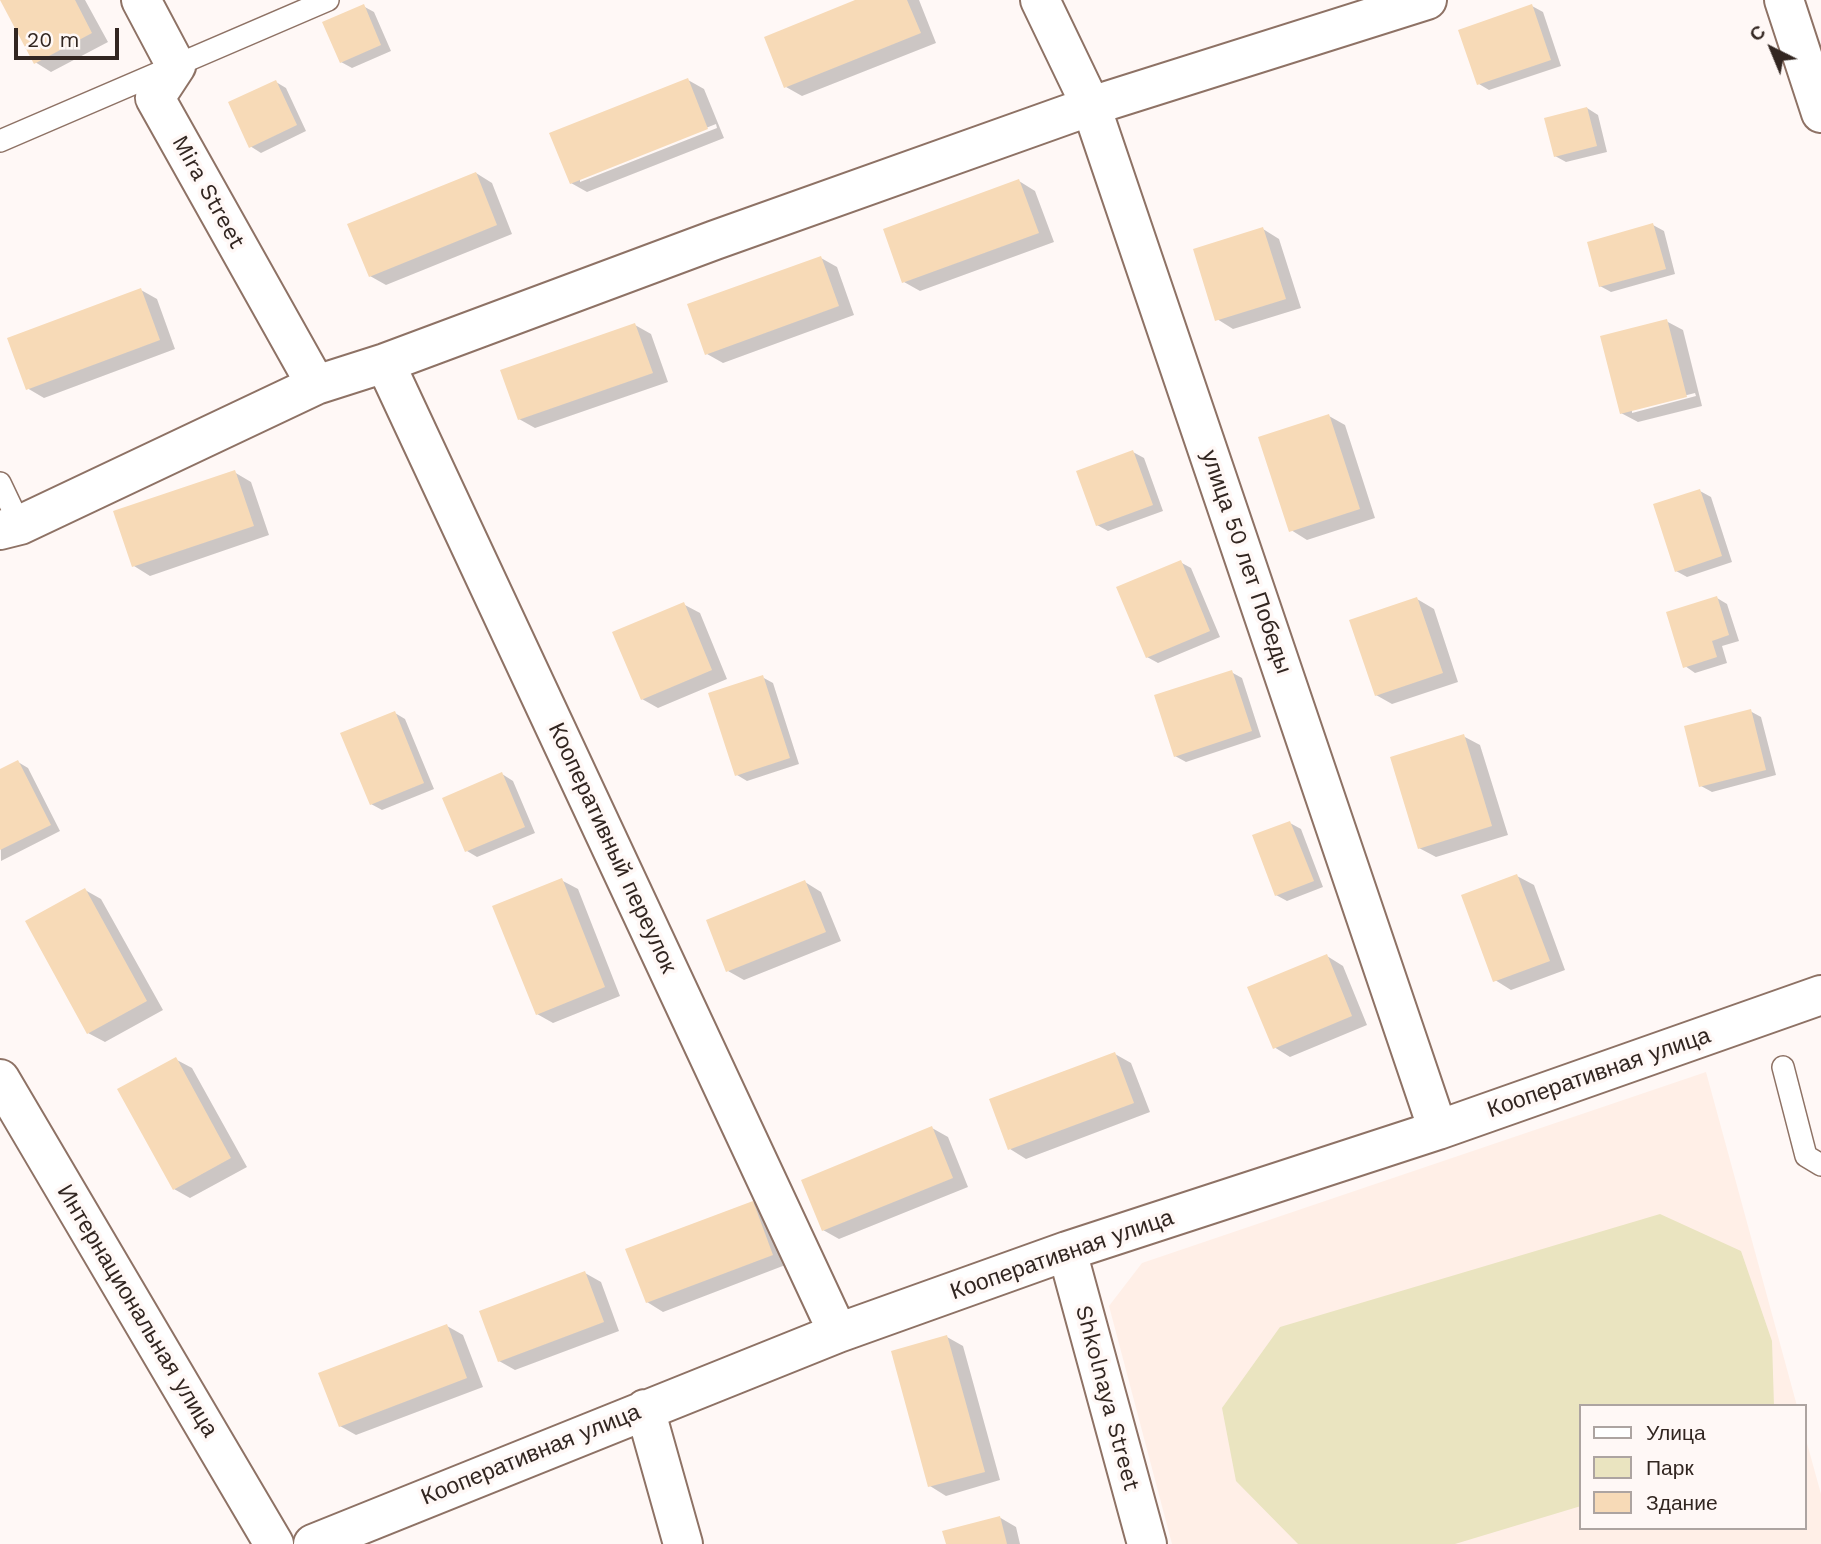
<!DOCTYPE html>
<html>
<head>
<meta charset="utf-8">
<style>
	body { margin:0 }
	#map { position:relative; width:1821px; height:1544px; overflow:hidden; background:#fff8f6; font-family:"Work Sans",sans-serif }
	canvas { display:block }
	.legend { position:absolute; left:1579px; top:1404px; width:228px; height:126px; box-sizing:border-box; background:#fff8f6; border:2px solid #ada4a1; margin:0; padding:9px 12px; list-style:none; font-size:21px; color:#322621 }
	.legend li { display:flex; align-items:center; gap:14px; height:35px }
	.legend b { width:35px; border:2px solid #ada4a1 }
	.north { position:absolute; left:1737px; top:14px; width:70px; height:70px; -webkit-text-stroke:5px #fff8f6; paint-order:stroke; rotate:317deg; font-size:19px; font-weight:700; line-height:28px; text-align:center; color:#322621 }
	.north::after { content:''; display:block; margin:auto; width:24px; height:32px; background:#322621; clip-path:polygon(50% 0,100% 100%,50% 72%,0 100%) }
	.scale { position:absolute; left:14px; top:28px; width:105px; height:32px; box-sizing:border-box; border:4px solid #322621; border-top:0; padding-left:9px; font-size:21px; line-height:24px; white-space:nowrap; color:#322621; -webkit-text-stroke:5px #fff8f6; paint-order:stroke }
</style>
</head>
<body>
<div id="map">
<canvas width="1821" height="1544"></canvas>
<ul class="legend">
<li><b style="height:9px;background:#fff"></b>Улица</li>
<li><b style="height:19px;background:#eae4c0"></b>Парк</li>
<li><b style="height:19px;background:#f7dab7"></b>Здание</li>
</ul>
<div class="north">С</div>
<div class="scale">20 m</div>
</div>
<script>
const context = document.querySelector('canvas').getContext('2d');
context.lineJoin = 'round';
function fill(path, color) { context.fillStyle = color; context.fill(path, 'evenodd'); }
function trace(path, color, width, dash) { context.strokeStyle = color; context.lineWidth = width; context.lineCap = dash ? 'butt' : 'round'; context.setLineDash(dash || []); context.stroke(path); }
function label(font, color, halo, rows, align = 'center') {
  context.font = font + ' "Work Sans",sans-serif'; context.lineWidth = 7; context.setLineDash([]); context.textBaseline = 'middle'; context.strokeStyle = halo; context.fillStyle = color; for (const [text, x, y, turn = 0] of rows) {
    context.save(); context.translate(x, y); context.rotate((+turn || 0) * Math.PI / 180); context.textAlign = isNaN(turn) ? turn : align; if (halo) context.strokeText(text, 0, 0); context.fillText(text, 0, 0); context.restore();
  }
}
const built = new Path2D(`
	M 1706,1072 L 1797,1406 L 1581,1406 L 1581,1528 L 1805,1528 L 1805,1436 L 1821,1494 L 1821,1544 L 1172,1544 L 1109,1306 L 1142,1263 Z`);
const green = new Path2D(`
	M 1660,1214 L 1741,1251 L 1772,1341 L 1774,1406 L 1581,1406 L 1581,1506 L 1455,1544 L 1298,1544 L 1236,1481 L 1222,1408 L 1280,1327 Z`);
const shadow = new Path2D(`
	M 2,0 L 85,0 L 108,42 L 51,72 L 35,62 Z
	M 860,0 L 919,0 L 936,43 L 802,96 L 786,87 Z
	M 363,6 L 374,12 L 391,51 L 352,68 L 341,62 Z
	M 1532,6 L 1543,12 L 1561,66 L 1489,90 L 1479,84 Z
	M 688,80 L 704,89 L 724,138 L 587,192 L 571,183 ZM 716,124 L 717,128 L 580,182 L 580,178 Z
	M 276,82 L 286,88 L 306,131 L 261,153 L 250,146 Z
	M 1587,108 L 1598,115 L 1607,152 L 1566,162 L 1555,156 Z
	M 476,173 L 492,183 L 512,234 L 386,285 L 370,276 Z
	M 1019,181 L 1035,191 L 1054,242 L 920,291 L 904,282 Z
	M 1653,225 L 1664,231 L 1675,274 L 1611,292 L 1600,286 Z
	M 1263,229 L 1279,239 L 1301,308 L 1233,329 L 1217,319 Z
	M 821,258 L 837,267 L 854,315 L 723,363 L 707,354 Z
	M 141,290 L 157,299 L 175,349 L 44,398 L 27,388 Z
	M 1666,321 L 1683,330 L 1702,406 L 1638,422 L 1621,413 ZM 1695,393 L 1696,396 L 1632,413 L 1632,409 Z
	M 635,325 L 651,334 L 668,382 L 535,428 L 519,419 Z
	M 1329,416 L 1345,425 L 1375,518 L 1307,540 L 1291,530 Z
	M 1133,452 L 1144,458 L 1163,511 L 1108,531 L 1097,525 Z
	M 234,472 L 251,482 L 269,535 L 150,576 L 134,566 Z
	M 1700,491 L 1711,497 L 1732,562 L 1687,577 L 1676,571 Z
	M 1180,562 L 1191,568 L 1220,637 L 1158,663 L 1147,657 Z
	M 1717,598 L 1727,604 L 1739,641 L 1722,646 L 1727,663 L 1695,673 L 1685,666 Z
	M 1417,599 L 1434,609 L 1458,682 L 1392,704 L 1376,695 Z
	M 683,604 L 700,613 L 727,679 L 658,708 L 642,699 Z
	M 1231,672 L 1242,678 L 1261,737 L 1186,762 L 1175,756 Z
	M 762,677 L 773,683 L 799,764 L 747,781 L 737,775 Z
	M 1750,711 L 1761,717 L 1776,775 L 1712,792 L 1701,786 Z
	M 395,713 L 405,719 L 434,789 L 382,810 L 371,804 Z
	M 1463,736 L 1480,745 L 1508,835 L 1436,857 L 1419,848 Z
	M 18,762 L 28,768 L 60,831 L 1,861 L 0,771 Z
	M 502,774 L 513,781 L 535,833 L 477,857 L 467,851 Z
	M 1290,823 L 1301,829 L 1323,887 L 1287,901 L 1276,895 Z
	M 1517,876 L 1534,885 L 1565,970 L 1511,990 L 1495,980 Z
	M 561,880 L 578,889 L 620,996 L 553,1023 L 537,1014 Z
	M 805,882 L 821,892 L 841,941 L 744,980 L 728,971 Z
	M 85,890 L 101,899 L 163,1010 L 105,1042 L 88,1033 Z
	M 1327,956 L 1343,966 L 1367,1025 L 1290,1057 L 1274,1047 Z
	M 1115,1054 L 1131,1063 L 1150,1112 L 1026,1159 L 1010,1149 Z
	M 175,1059 L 192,1068 L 247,1167 L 190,1198 L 174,1189 Z
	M 932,1128 L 948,1137 L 968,1187 L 839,1239 L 823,1230 Z
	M 753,1202 L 769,1212 L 788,1264 L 663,1312 L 647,1302 Z
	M 585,1273 L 601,1282 L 619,1331 L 515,1370 L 499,1361 Z
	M 447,1326 L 463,1335 L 483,1387 L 356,1435 L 340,1426 Z
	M 947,1337 L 963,1346 L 1000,1480 L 946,1496 L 930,1486 Z
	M 999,1517 L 1016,1527 L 1020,1544 L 947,1544 Z`);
const building = new Path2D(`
	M 0,0 L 75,0 L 92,33 L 34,64 Z
	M 855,0 L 907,0 L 921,33 L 784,88 L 764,37 Z
	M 364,4 L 381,45 L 340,63 L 322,22 Z
	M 1532,4 L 1551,60 L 1477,85 L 1458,30 Z
	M 688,78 L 708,129 L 570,184 L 549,133 Z
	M 276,80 L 297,125 L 249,148 L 228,102 Z
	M 1587,107 L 1597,146 L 1554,157 L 1544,118 Z
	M 476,172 L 497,225 L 369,277 L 347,224 Z
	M 1019,179 L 1039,233 L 902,283 L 883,229 Z
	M 1653,223 L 1666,269 L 1599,287 L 1587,242 Z
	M 1263,227 L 1286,299 L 1215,321 L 1193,249 Z
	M 821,256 L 839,306 L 705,355 L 687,304 Z
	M 141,288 L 160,340 L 26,390 L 7,338 Z
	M 1667,319 L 1687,397 L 1620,414 L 1600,336 Z
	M 635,323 L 653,373 L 518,420 L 500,370 Z
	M 1329,414 L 1360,509 L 1289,532 L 1258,437 Z
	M 1133,450 L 1153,505 L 1096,526 L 1076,471 Z
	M 235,470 L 254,526 L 132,567 L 113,511 Z
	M 1700,489 L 1722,556 L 1675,572 L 1653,504 Z
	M 1181,560 L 1210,631 L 1146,658 L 1116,587 Z
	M 1717,596 L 1729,635 L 1712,641 L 1717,657 L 1683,668 L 1666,612 Z
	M 1417,597 L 1443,673 L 1375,696 L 1349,620 Z
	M 684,602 L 712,670 L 641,700 L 612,632 Z
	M 1232,670 L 1252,731 L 1174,757 L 1154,695 Z
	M 763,675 L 790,758 L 735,776 L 708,693 Z
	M 1751,709 L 1766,770 L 1699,787 L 1684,726 Z
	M 395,711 L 424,783 L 370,805 L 340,733 Z
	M 1464,734 L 1492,826 L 1418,849 L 1390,757 Z
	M 18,760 L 51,825 L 0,850 L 0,769 Z
	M 502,772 L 525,827 L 465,852 L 442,798 Z
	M 1290,821 L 1314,881 L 1275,896 L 1252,835 Z
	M 1517,874 L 1550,961 L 1493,982 L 1461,895 Z
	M 562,878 L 605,987 L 536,1015 L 492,906 Z
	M 805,880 L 826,932 L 726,972 L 706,920 Z
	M 85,888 L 147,1001 L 87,1034 L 25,921 Z
	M 1327,954 L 1352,1016 L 1273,1049 L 1247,987 Z
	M 1115,1052 L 1134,1103 L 1008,1150 L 989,1099 Z
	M 176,1057 L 231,1158 L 173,1190 L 117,1089 Z
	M 932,1126 L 953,1178 L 822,1231 L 801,1180 Z
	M 753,1201 L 773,1255 L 646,1303 L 625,1249 Z
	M 585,1271 L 604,1322 L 498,1362 L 479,1311 Z
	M 447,1324 L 467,1378 L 339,1427 L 318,1373 Z
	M 947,1335 L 985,1472 L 928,1487 L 891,1351 Z
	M 1000,1516 L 1007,1544 L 946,1544 L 942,1531 Z`);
const lane = new Path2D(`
	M 0,141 L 328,0
	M 0,483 L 20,525
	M 1783,1067 L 1806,1156 L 1821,1165`);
const street = new Path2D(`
	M 141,0 L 176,66 L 155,98 L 316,385
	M 1040,0 L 1091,106 L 1438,1130
	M 1784,0 L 1821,113
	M 385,363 L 838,1333
	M 0,530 L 20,525 L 316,385 L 385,363 L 715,240 L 1091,106 L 1427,0
	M 1067,1251 L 1147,1544
	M 645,1409 L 683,1544
	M 313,1544 L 838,1333 L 1067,1251 L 1438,1130 L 1821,995`);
const secondary = new Path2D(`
	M 0,1079 L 274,1544`);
const streetNames = [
	["Mira Street",208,192,61],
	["улица 50 лет Победы",1246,562,71],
	["Кооперативный переулок",612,848,65],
	["Кооперативная улица",1599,1073,-19],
	["Кооперативная улица",1062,1255,-19],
	["Интернациональная улица",137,1311,59],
	["Shkolnaya Street",1107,1398,75],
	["Кооперативная улица",531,1455,-22]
];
fill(built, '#ffefe7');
fill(green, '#eae4c0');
fill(shadow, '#0003');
fill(building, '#f7dab7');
trace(lane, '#8e7265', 24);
trace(street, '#8e7265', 42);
trace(secondary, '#8e7265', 42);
trace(lane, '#fff', 21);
trace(street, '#fff', 38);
trace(secondary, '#fff', 38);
label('23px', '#322621', '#fff8f6', streetNames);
</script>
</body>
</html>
